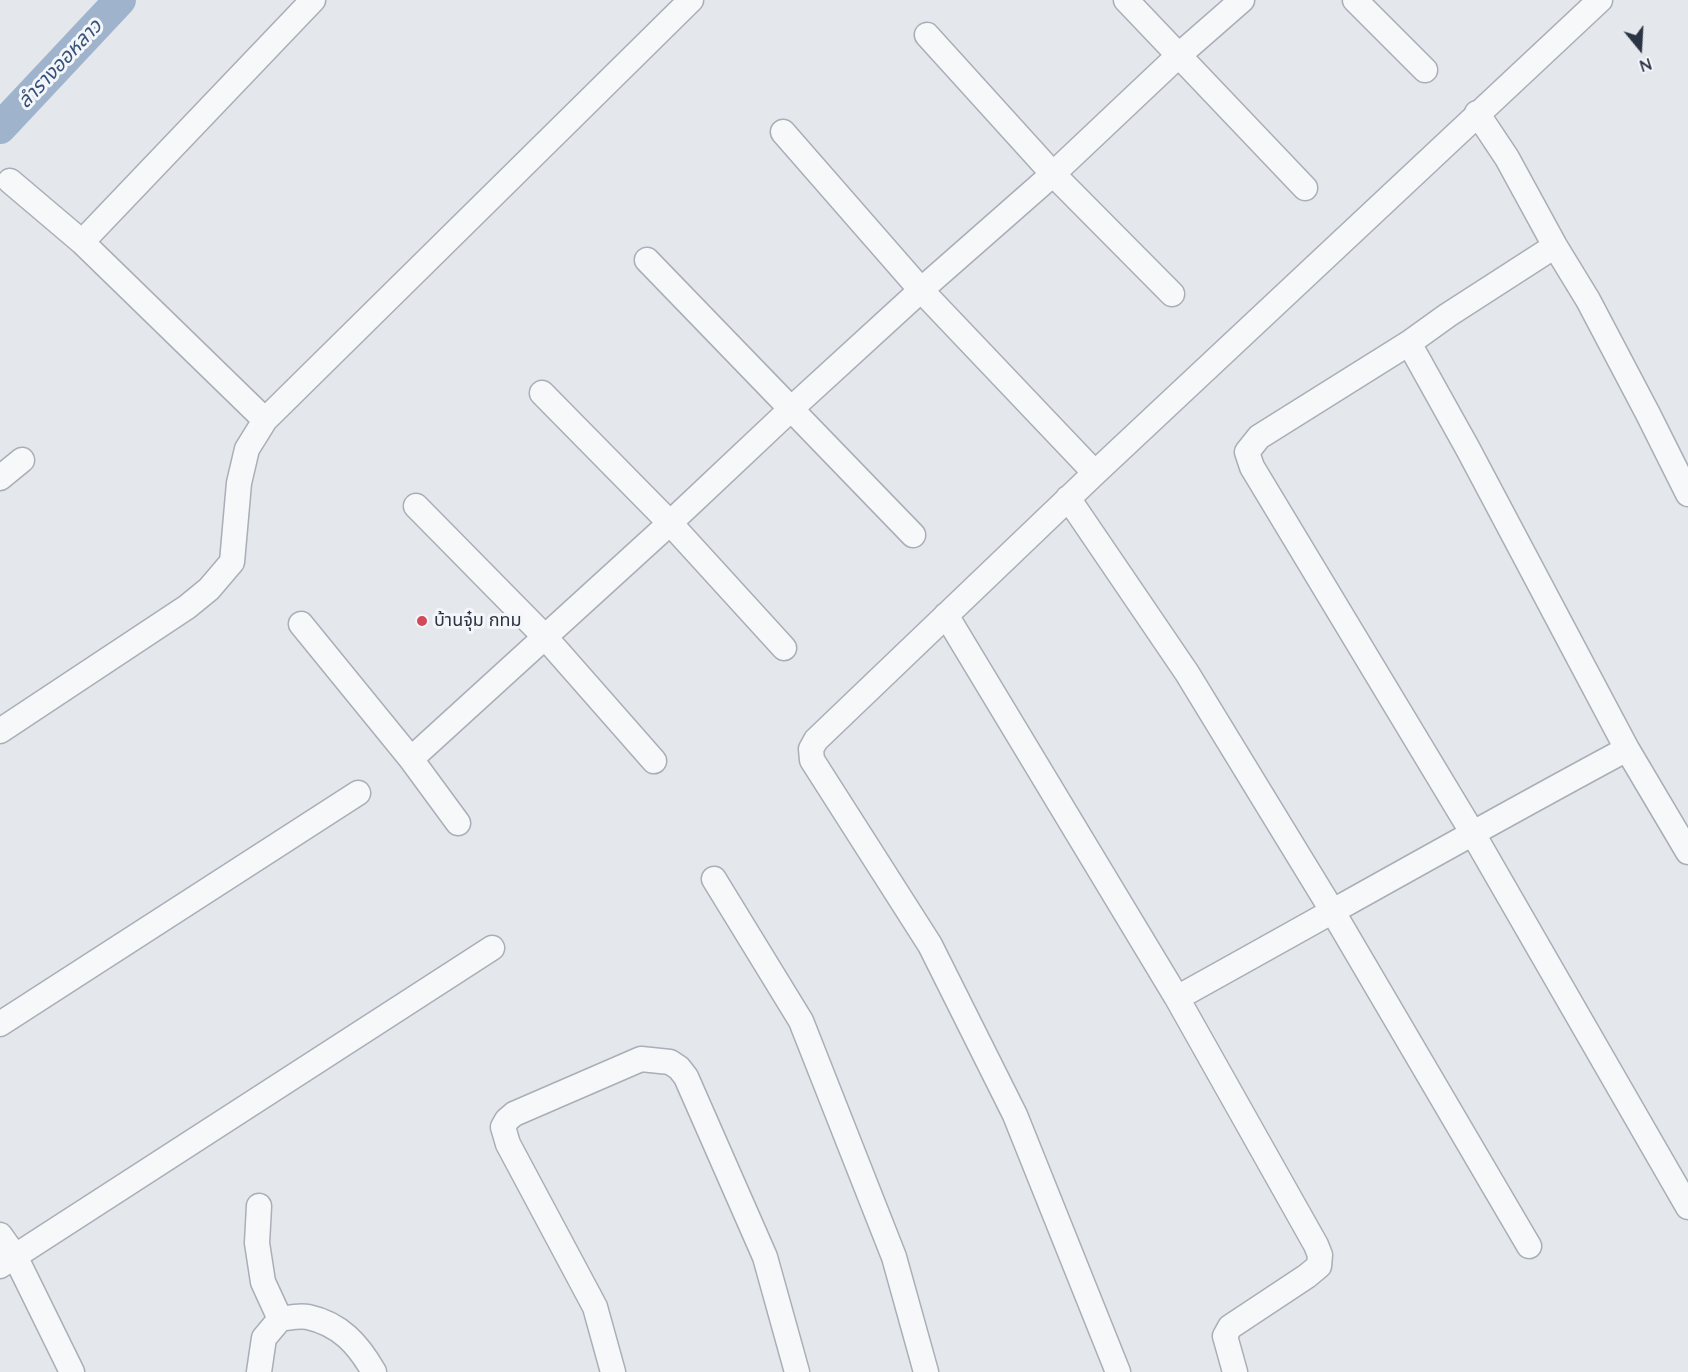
<!DOCTYPE html>
<html>
<head>
<meta charset="utf-8">
<style>
	body { margin:0 }
	#map { position:relative; width:1688px; height:1372px; overflow:hidden; background:#e4e7ec; font-family:Quicksand,sans-serif }
	canvas { display:block }
	.north { position:absolute; left:1610px; top:18px; width:60px; height:60px; -webkit-text-stroke:4px #f4f6f9; paint-order:stroke; rotate:162deg; font-size:16px; font-weight:700; line-height:24px; text-align:center; color:#2b3445 }
	.north::after { content:''; display:block; margin:auto; width:21px; height:27px; background:#2b3445; clip-path:polygon(50% 0,100% 100%,50% 72%,0 100%) }
</style>
</head>
<body>
<div id="map">
<canvas width="1688" height="1372"></canvas>
<div class="north">N</div>
</div>
<script>
const context = document.querySelector('canvas').getContext('2d');
context.lineJoin = 'round';
function trace(path, color, width, dash) { context.strokeStyle = color; context.lineWidth = width; context.lineCap = dash ? 'butt' : 'round'; context.setLineDash(dash || []); context.stroke(path); }
function label(font, color, halo, rows, align = 'center') {
  context.font = font + ' Quicksand,"Noto Sans Thai",sans-serif'; context.lineWidth = 6; context.setLineDash([]); context.textBaseline = 'middle'; context.strokeStyle = halo; context.fillStyle = color; for (const [text, x, y, turn = 0] of rows) {
    context.save(); context.translate(x, y); context.rotate((+turn || 0) * Math.PI / 180); context.textAlign = isNaN(turn) ? turn : align; if (halo) context.strokeText(text, 0, 0); context.fillText(text, 0, 0); context.restore();
  }
}
const canal = new Path2D(`
	M 0,128 L 120,0`);
const minor = new Path2D(`
	M 1126,0 L 1305,188
	M 1355,0 L 1425,70
	M 927,35 L 1053,174 L 1172,294
	M 1477,113 L 1507,158 L 1555,246 L 1588,300 L 1648,414 L 1688,494
	M 783,132 L 921,290 L 1095,473
	M 10,181 L 82,242 L 265,420
	M 82,242 L 313,0
	M 1555,246 L 1448,315 L 1409,343 L 1259,437 L 1247,452 L 1252,467 L 1472,832 L 1688,1207
	M 647,260 L 913,535
	M 1409,343 L 1468,449 L 1627,749 L 1688,852
	M 542,393 L 670,523 L 784,648
	M 0,478 L 22,460
	M 1068,498 L 1187,673 L 1333,912 L 1529,1246
	M 416,506 L 545,637 L 654,761
	M 946,615 L 1177,998 L 1316,1245 L 1320,1255 L 1319,1266 L 1307,1276 L 1230,1327 L 1225,1336 L 1235,1372
	M 301,624 L 411,759 L 458,823
	M 0,731 L 187,607 L 209,589 L 232,562 L 239,483 L 247,449 L 265,420 L 691,0
	M 411,759 L 670,523 L 791,409 L 921,290 L 1053,174 L 1178,56 L 1242,0
	M 714,879 L 801,1021 L 894,1257 L 926,1372
	M 1177,998 C 1327,915 1476,830 1627,749
	M 0,1024 L 358,793
	M 259,1206 L 257,1243 L 263,1282 L 280,1319
	M 0,1235 L 15,1256 L 72,1372
	M 0,1266 L 492,948
	M 259,1372 L 264,1338 L 280,1319 C 288,1318 299,1315 308,1317 C 340,1324 358,1344 374,1372
	M 613,1372 L 595,1307 L 508,1144 L 503,1127 L 507,1120 L 514,1114 L 641,1059 L 670,1062 L 679,1068 L 686,1077 L 765,1257 L 797,1372
	M 1118,1372 L 1015,1115 L 930,945 L 812,760 L 811,749 L 816,740 L 1095,473 L 1600,0`);
const markers = [
	[422,621,6,"#d1495b"]
];
const poiNames = [
	["บ้านจุ๋ม กทม",434,621]
];
const waterNames = [
	["ลำรางออหลาว",60,64,-47]
];
trace(canal, '#9fb4cc', 32);
trace(minor, '#a9aeb7', 27);
trace(minor, '#f7f8fa', 24);
for (const [x, y, r, color] of markers) { const dot = new Path2D(); dot.arc(x, y, r, 0, 2 * Math.PI); context.fillStyle = color; context.fill(dot); trace(dot, '#f4f6f9', 2); }
label('18px', '#2b3445', '#f4f6f9', poiNames, 'left');
label('italic 20px', '#34527a', '#f4f6f9', waterNames);
</script>
</body>
</html>
